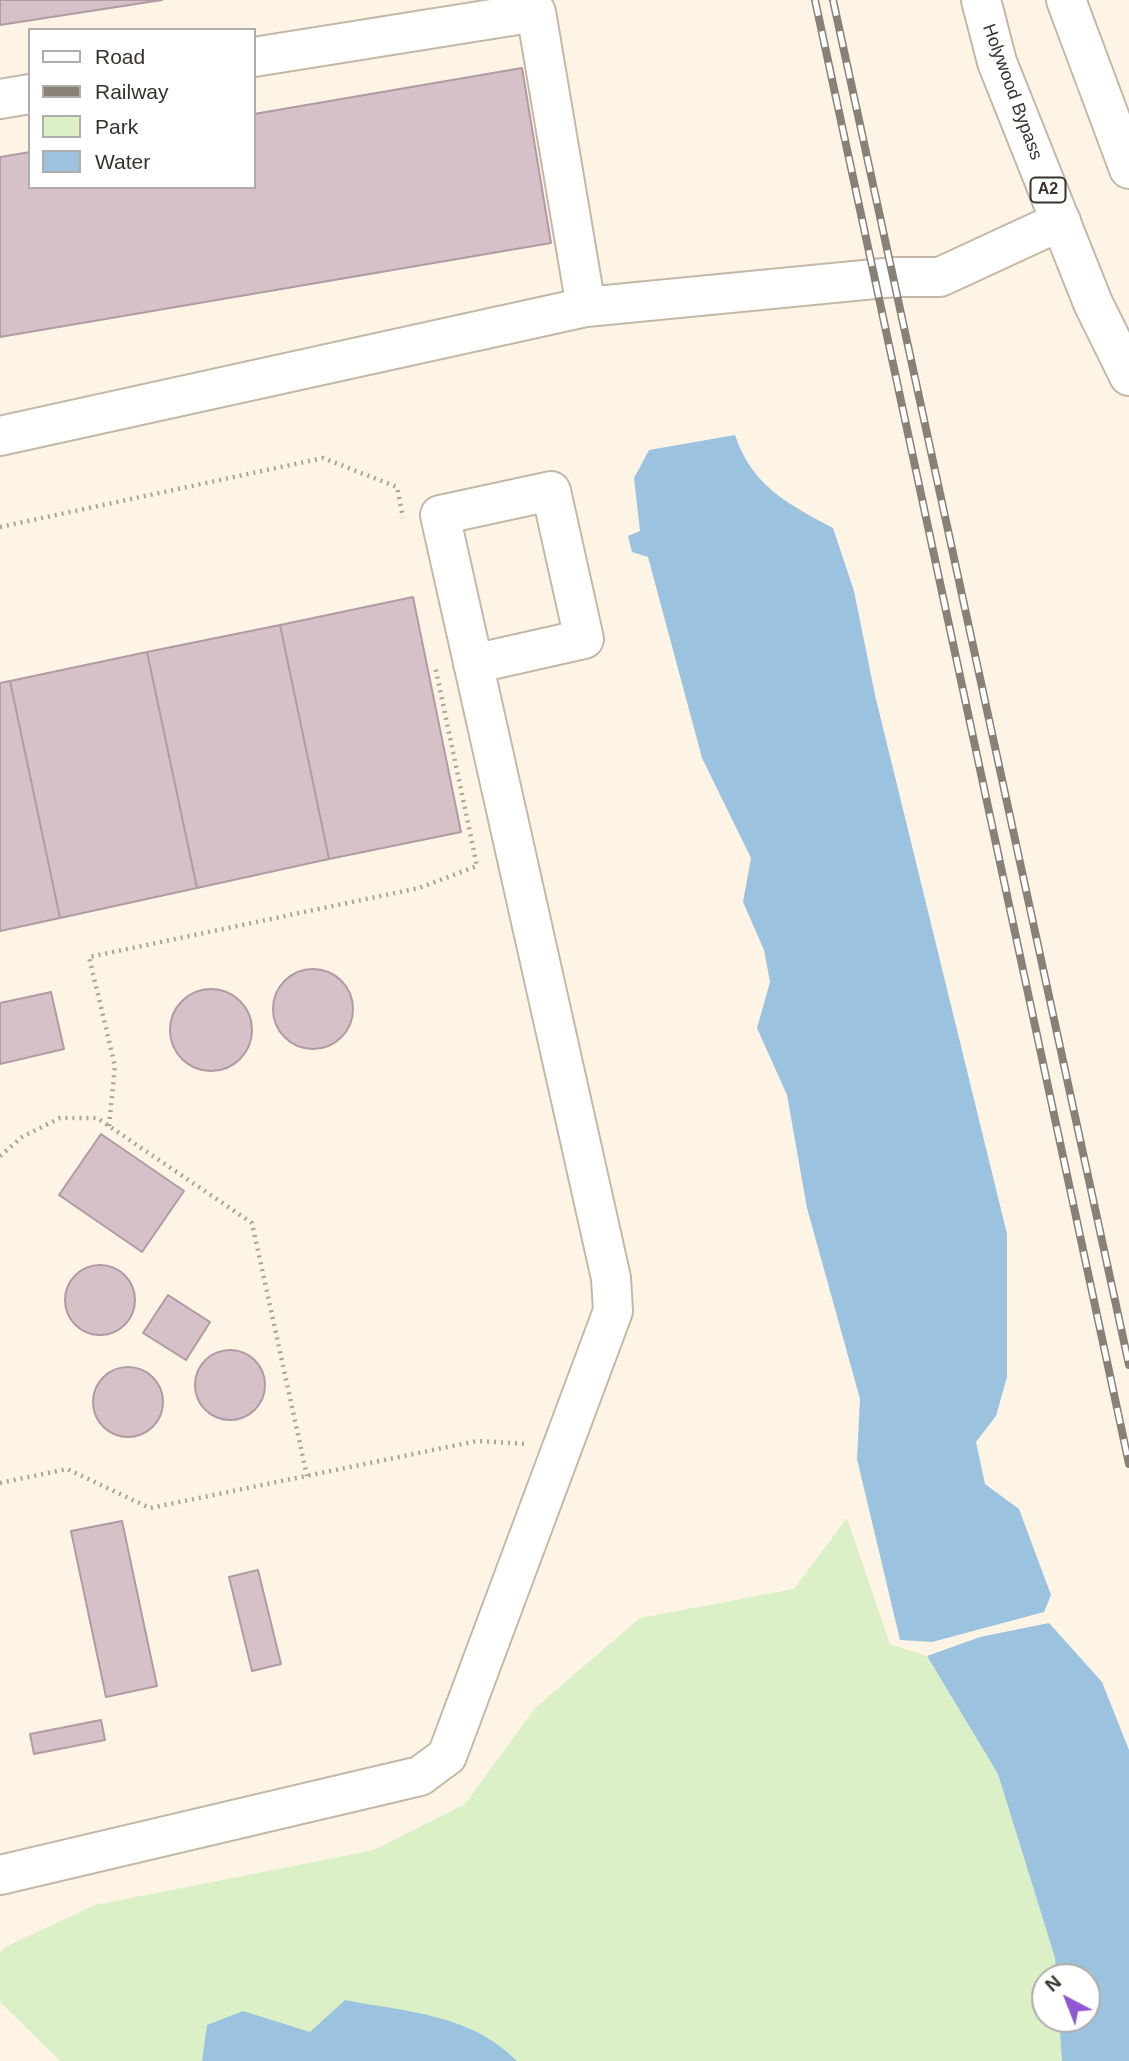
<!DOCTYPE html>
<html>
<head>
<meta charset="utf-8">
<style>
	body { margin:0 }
	#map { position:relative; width:1129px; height:2061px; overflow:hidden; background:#fdf4e6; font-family:Helvetica,sans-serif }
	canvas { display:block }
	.legend { position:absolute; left:28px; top:28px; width:228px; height:161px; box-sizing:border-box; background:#fff; border:2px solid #afadaa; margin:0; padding:9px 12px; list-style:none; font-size:21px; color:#37322b }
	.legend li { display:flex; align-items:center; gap:14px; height:35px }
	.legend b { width:35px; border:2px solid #afadaa }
	.north { position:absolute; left:1031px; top:1963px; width:70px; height:70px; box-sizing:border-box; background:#fff; border:2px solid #afadaa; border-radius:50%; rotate:318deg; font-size:19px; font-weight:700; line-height:28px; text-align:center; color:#37322b }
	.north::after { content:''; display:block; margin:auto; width:24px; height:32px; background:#9058d0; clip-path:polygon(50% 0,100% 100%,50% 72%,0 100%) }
</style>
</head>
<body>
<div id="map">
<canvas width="1129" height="2061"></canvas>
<ul class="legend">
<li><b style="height:9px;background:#fff"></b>Road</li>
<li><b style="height:9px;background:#888177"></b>Railway</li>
<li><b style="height:19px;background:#dcf0c8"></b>Park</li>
<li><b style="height:19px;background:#9bc3df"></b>Water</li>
</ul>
<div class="north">N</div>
</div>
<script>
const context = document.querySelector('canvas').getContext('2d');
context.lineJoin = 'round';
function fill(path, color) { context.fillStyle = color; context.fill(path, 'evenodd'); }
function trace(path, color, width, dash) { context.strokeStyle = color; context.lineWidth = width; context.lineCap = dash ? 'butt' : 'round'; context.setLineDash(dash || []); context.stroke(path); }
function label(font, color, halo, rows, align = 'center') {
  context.font = font + ' Helvetica,sans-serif'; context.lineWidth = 6; context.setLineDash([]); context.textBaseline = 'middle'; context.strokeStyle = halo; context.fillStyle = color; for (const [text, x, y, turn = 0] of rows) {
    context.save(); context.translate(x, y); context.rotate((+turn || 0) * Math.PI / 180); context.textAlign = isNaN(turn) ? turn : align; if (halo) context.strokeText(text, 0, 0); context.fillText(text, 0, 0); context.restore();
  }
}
const green = new Path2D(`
	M 847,1518 L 890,1644 L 927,1656 L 998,1774 L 1055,1958 L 1056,1977 L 1045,1977 L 1045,2019 L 1059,2019 L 1062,2061 L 60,2061 L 0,2002 L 0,1953 L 5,1947 L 95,1905 L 374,1850 L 465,1804 L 535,1708 L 640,1618 L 794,1589 Z`);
const water = new Path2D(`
	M 735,435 C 752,486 788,504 833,528 L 854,591 L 875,695 L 1007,1234 L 1007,1377 L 996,1416 L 976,1442 L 985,1484 L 1019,1509 L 1051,1595 L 1044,1612 L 932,1642 L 900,1640 L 857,1459 L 860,1399 L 807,1208 L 787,1095 L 757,1028 L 770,982 L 764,950 L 743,902 L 751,858 L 702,758 L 648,557 L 632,552 L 628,536 L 640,531 L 634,478 L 649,450 Z
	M 1049,1623 L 1102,1682 L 1129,1750 L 1129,2061 L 1062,2061 L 1059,2019 L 1087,2019 L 1087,1977 L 1056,1977 L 1055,1958 L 998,1774 L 927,1656 L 980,1637 Z
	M 345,2000 C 407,2012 471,2014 517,2061 L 202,2061 L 207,2025 L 243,2011 L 310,2032 Z`);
const building = new Path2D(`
	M 0,0 L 162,0 L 0,25 Z
	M 522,68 L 551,243 L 0,337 L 0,157 L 30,152 L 30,187 L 254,187 L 254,114 Z
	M 413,597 L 461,832 L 329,859 L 280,625 Z
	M 280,625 L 329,859 L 197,888 L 147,652 Z
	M 147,652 L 197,888 L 60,918 L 10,681 Z
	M 10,681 L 60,918 L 0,931 L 0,683 Z
	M273 1009a40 40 0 1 1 80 0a40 40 0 1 1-80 0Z
	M170 1030a41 41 0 1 1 82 0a41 41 0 1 1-82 0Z
	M 51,992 L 64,1049 L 0,1064 L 0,1003 Z
	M 101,1134 L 184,1191 L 142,1252 L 59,1195 Z
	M65 1300a35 35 0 1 1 70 0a35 35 0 1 1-70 0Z
	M 168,1295 L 210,1322 L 186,1360 L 143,1333 Z
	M195 1385a35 35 0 1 1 70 0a35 35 0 1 1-70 0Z
	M93 1402a35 35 0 1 1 70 0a35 35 0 1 1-70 0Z
	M 122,1521 L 157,1686 L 106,1697 L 71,1531 Z
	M 258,1570 L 281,1664 L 252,1671 L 229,1577 Z
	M 101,1720 L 105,1740 L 34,1754 L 30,1734 Z`);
const path = new Path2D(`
	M 0,527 L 323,458 L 397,487 L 403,518
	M 109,1126 L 115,1066 L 89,957 L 419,888 L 477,866 L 435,666
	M 0,1156 L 22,1137 L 60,1118 L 97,1118 L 252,1223 L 307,1476
	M 0,1483 L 67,1469 L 150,1508 L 477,1441 L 528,1444`);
const minor = new Path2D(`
	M 0,99 L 30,94
	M 586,307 L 895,277 L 940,277 L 1061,221
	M 0,436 L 586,307 L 536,12 L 254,57
	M 0,1875 L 420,1776 L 447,1756 L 613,1311 L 611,1278 L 440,515 L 551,491 L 584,639 L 473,664`);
const highway = new Path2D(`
	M 981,0 L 997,62 L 1093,303 L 1129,376
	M 1066,0 L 1129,169`);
const rail = new Path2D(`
	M 815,0 L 1129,1464
	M 833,0 L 1129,1365`);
const shields = [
	[1048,190,35]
];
const shieldNames = [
	["A2",1048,190]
];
const streetNames = [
	["Holywood Bypass",1012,92,70]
];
fill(green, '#dcf0c8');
fill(water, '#9bc3df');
fill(building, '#d6c1c9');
trace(building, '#b09ba4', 2);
trace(minor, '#c3b8a7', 42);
trace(highway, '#c3b8a7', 42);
trace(path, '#aaa398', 4.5, [2, 5]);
trace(minor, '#fff', 38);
trace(highway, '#fff', 38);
trace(rail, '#888177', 8);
trace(rail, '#fff', 5, [16]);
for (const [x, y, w] of shields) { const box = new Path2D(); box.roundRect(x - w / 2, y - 12.5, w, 25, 5); context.fillStyle = '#fff'; context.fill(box); trace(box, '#37322b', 2); }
label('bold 16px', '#37322b', null, shieldNames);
label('18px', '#37322b', '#fff', streetNames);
</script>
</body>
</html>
